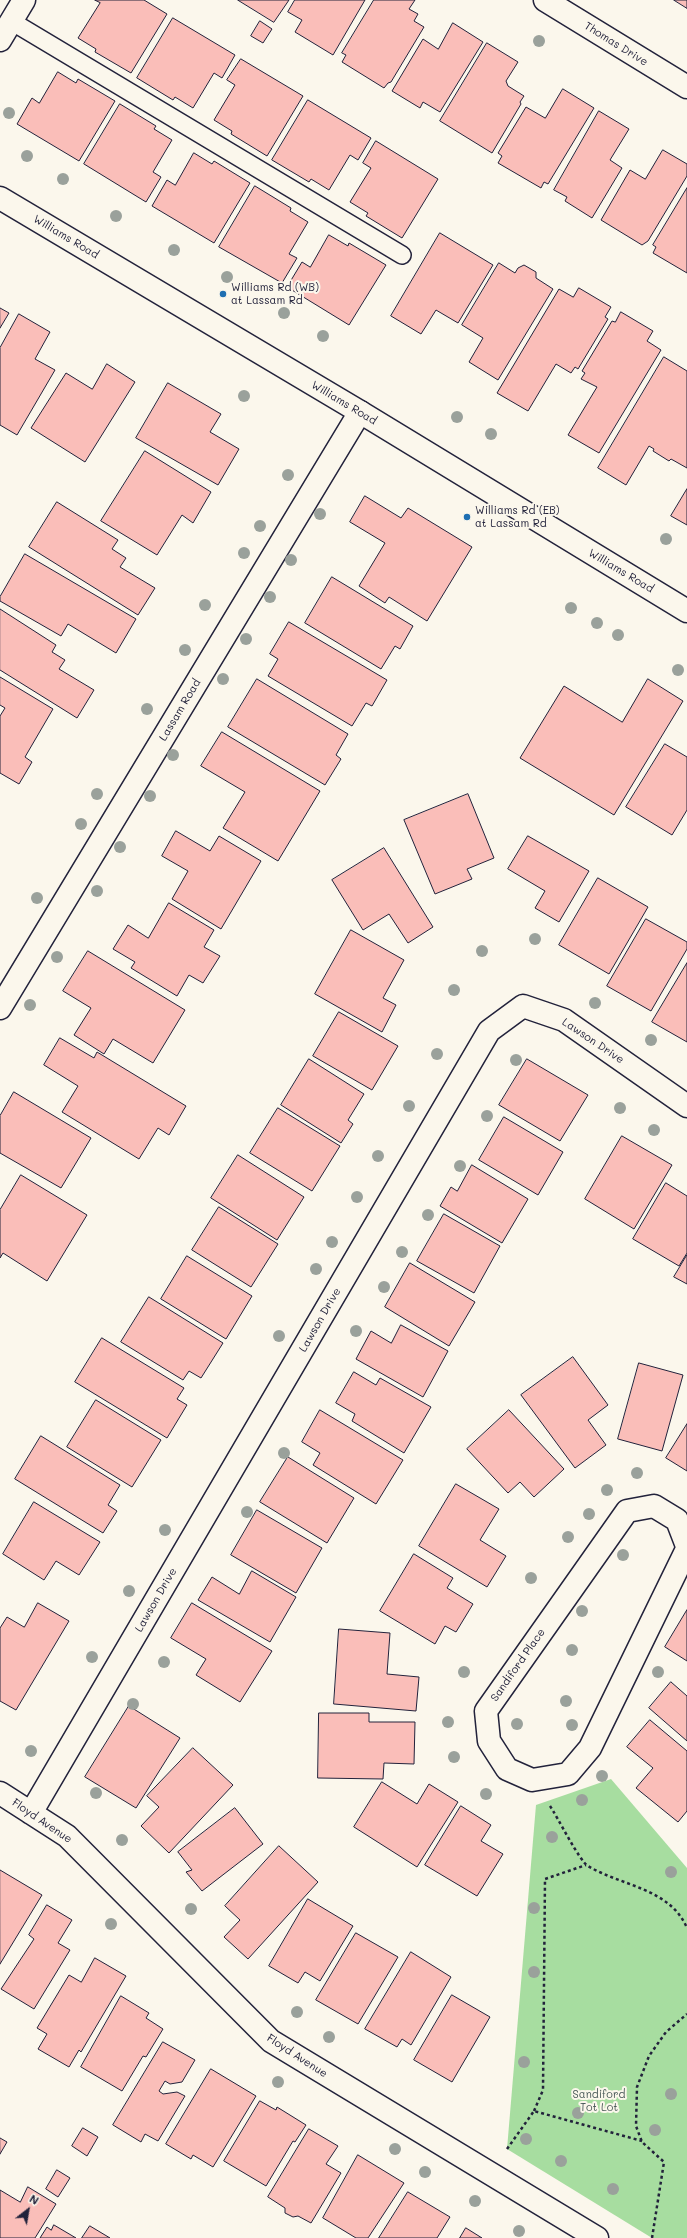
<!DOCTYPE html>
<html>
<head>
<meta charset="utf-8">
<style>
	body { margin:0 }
	#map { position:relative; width:687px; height:2238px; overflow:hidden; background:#fbf7ec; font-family:Mali,sans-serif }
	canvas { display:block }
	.north { position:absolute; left:8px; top:2190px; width:40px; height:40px; -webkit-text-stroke:3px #fbf7ec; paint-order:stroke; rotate:31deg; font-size:11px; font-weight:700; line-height:16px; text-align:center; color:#22223b }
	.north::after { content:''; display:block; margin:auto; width:14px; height:18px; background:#22223b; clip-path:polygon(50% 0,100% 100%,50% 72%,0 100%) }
</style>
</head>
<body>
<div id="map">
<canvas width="687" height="2238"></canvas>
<div class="north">N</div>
</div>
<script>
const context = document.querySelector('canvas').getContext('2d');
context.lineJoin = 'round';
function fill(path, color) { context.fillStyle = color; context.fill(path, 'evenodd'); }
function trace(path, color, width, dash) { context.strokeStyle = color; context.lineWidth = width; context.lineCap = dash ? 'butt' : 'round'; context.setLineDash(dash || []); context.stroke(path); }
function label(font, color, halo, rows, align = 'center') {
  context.font = font + ' Mali,sans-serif'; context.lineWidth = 4; context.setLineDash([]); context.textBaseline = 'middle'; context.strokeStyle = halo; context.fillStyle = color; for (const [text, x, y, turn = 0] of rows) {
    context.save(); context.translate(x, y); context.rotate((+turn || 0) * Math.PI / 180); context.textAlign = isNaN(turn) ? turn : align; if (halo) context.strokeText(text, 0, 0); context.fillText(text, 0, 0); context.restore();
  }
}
const green = new Path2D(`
	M 611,1779 L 687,1868 L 687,2238 L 652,2238 L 507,2149 L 536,1805 Z`);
const building = new Path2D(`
	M 95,0 L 144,0 L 167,14 L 131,73 L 95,52 L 96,49 L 78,38 L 100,3 Z
	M 238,0 L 289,0 L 274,22 Z
	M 295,0 L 365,0 L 333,55 L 295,32 L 302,20 L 288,12 Z
	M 374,0 L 415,0 L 409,9 L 418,14 L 414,21 L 424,27 L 391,82 L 388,83 L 384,88 L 342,62 L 346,55 L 342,53 Z
	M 674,0 L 687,0 L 687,8 Z
	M 173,18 L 235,55 L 222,78 L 214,73 L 193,108 L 175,97 L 173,100 L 137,78 Z
	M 260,21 L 272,29 L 263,43 L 251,36 Z
	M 453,23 L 483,42 L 440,112 L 423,102 L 420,108 L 392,91 L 423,39 L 438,49 Z
	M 487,43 L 518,62 L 506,81 L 508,86 L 524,96 L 520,102 L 521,104 L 492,153 L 440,121 Z
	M 241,59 L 303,96 L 267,156 L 231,134 L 232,131 L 214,120 L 235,85 L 227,80 Z
	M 58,72 L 76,83 L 78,79 L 115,101 L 79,161 L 17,124 L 32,98 L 39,103 Z
	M 563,89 L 594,108 L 548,184 L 544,182 L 541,188 L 498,163 L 502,156 L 498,153 L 526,107 L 545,118 Z
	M 308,100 L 371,138 L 358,160 L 350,155 L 329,190 L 311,179 L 309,182 L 272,160 Z
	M 120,104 L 156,126 L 154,129 L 172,140 L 153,172 L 161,177 L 146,202 L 84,164 Z
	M 599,111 L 629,129 L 610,160 L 622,168 L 592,218 L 565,201 L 567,197 L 554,190 Z
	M 376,141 L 438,179 L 402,238 L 366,216 L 368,213 L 350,202 L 371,168 L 363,163 Z
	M 663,150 L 687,164 L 687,176 L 648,241 L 642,245 L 601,220 L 630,170 L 645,179 Z
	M 194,153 L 212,164 L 214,161 L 250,183 L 214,243 L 152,206 L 167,180 L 175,185 Z
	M 255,186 L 291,208 L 290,211 L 308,222 L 289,254 L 297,258 L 282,283 L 219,247 Z
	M 687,188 L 687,273 L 653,253 L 656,247 L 653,245 Z
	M 440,233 L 493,265 L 458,323 L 436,310 L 421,334 L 391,316 Z
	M 329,235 L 348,246 L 349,243 L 386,265 L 349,325 L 287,287 L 302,262 L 310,267 Z
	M 499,263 L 515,273 L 518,268 L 524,265 L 536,272 L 536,278 L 553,289 L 498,380 L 469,362 L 483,338 L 462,325 Z
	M 579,288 L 611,307 L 605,317 L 608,319 L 578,369 L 575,367 L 571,373 L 556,364 L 528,411 L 497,393 L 559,289 L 573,297 Z
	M 0,308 L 9,313 L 0,328 Z
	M 621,312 L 653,331 L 647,341 L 661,350 L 599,453 L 568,435 L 597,387 L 581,379 L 585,373 L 582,371 L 612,321 L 615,322 Z
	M 19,314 L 50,332 L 35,359 L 55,370 L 17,435 L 0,425 L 0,348 Z
	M 664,357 L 687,371 L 687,468 L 671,459 L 669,461 L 653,451 L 654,449 L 649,446 L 626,485 L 598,468 Z
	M 107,364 L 135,382 L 85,462 L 31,428 L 66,373 L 92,389 Z
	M 168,383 L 221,414 L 210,432 L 239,449 L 218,485 L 136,438 Z
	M 145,451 L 211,492 L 193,523 L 182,515 L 157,555 L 101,521 Z
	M 687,489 L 687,525 L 671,516 Z
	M 365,496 L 401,518 L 408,508 L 472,547 L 427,621 L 389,597 L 385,603 L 359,586 L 385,543 L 350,522 Z
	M 57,502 L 118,540 L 112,549 L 126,558 L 120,567 L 155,588 L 138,615 L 29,547 Z
	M 25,554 L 136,619 L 116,653 L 68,624 L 61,636 L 0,601 L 0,597 Z
	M 332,577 L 413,626 L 400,649 L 395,646 L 381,669 L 305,623 Z
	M 0,609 L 56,645 L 52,652 L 65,660 L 59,669 L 94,690 L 77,718 L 0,670 Z
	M 289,622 L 387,680 L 372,706 L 366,703 L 352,726 L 268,676 L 278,659 L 270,654 Z
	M 0,677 L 53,709 L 25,757 L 32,762 L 19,784 L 0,773 L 0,716 L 5,708 L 0,705 Z
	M 257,679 L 348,734 L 336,755 L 341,759 L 325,785 L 228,727 Z
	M 648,679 L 683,701 L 614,815 L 520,758 L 564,686 L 622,722 Z
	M 222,732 L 320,791 L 278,861 L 223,828 L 245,792 L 201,766 Z
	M 665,744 L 687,757 L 687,810 L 672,835 L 626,807 Z
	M 468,794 L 494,858 L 467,869 L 472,879 L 435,894 L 404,820 Z
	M 176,831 L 210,851 L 219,836 L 261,861 L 221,929 L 172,899 L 188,871 L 162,856 Z
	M 528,836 L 589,871 L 559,922 L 535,908 L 545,891 L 508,869 Z
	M 384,848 L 433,927 L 408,943 L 389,914 L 363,930 L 332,880 Z
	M 598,878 L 648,907 L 609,974 L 559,945 Z
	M 169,903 L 214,930 L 204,947 L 220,956 L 203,983 L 189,975 L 177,996 L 131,968 L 135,962 L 113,949 L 128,925 L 148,938 Z
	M 646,919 L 687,942 L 687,949 L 651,1011 L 607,986 Z
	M 351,930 L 404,960 L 383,998 L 396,1005 L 382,1032 L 315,994 Z
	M 88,951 L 185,1010 L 153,1063 L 113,1039 L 104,1054 L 74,1035 L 91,1008 L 63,991 Z
	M 687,963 L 687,1042 L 652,1022 Z
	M 339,1012 L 398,1046 L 372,1090 L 313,1056 Z
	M 60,1038 L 94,1058 L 97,1052 L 186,1106 L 169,1135 L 158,1128 L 139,1159 L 62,1112 L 78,1086 L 44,1065 Z
	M 309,1059 L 364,1094 L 348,1120 L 353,1124 L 341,1143 L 281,1105 Z
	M 527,1059 L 588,1095 L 560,1141 L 499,1105 Z
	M 14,1092 L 91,1138 L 61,1188 L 0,1153 L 0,1116 Z
	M 278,1108 L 340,1146 L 312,1191 L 250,1153 Z
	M 504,1117 L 563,1152 L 538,1195 L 479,1160 Z
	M 622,1136 L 672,1165 L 634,1229 L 585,1199 Z
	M 238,1155 L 304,1197 L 277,1240 L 211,1198 Z
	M 472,1165 L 528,1199 L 502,1243 L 440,1206 L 451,1187 L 457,1191 Z
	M 21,1175 L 87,1215 L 47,1281 L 3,1253 L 0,1258 L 0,1210 Z
	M 666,1183 L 687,1196 L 687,1253 L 679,1266 L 633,1239 Z
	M 219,1207 L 278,1244 L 251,1287 L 192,1250 Z
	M 444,1214 L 500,1246 L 474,1293 L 417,1261 Z
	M 687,1255 L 687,1284 L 674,1277 Z
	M 187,1256 L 252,1296 L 226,1339 L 161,1299 Z
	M 410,1263 L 475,1302 L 449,1346 L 385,1307 Z
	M 149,1297 L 223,1343 L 201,1378 L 189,1371 L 183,1380 L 121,1342 Z
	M 401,1325 L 448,1351 L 423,1397 L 356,1359 L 371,1331 L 391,1343 Z
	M 102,1338 L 184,1388 L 177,1399 L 187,1405 L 167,1438 L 75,1382 Z
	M 573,1357 L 608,1405 L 588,1420 L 606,1445 L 575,1468 L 521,1395 Z
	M 639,1363 L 683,1375 L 662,1451 L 618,1439 Z
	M 354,1372 L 376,1385 L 380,1378 L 431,1407 L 404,1453 L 352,1421 L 355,1414 L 336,1403 Z
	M 96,1400 L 161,1440 L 132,1487 L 67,1447 Z
	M 320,1410 L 403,1460 L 376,1504 L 313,1465 L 320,1453 L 302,1442 Z
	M 509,1410 L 564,1469 L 534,1497 L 520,1482 L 508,1493 L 467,1449 Z
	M 687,1424 L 687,1471 L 666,1458 Z
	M 41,1436 L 120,1485 L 108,1505 L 117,1511 L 103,1533 L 15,1479 Z
	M 288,1457 L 354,1498 L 327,1543 L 260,1502 Z
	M 456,1484 L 499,1509 L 480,1540 L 506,1556 L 487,1587 L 419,1546 Z
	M 34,1502 L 100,1542 L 79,1575 L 56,1561 L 44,1580 L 3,1554 Z
	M 257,1510 L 322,1548 L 296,1593 L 231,1555 Z
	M 414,1554 L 453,1578 L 447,1588 L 473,1604 L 456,1632 L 445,1626 L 435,1644 L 380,1611 Z
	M 252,1571 L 296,1597 L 270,1642 L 198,1600 L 212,1577 L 239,1594 Z
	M 38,1603 L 69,1621 L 16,1710 L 0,1701 L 0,1628 L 7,1617 L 24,1627 Z
	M 192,1603 L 272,1651 L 240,1702 L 196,1675 L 206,1659 L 171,1638 Z
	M 687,1610 L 687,1661 L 665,1647 Z
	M 339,1629 L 390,1633 L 387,1674 L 419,1677 L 416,1711 L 334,1704 Z
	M 671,1682 L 687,1696 L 687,1741 L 649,1708 Z
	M 129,1706 L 180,1738 L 136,1808 L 85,1777 Z
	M 319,1713 L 369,1713 L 369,1722 L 415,1722 L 414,1764 L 384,1763 L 383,1779 L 318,1778 Z
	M 650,1720 L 687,1751 L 687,1811 L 678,1822 L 636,1788 L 653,1768 L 627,1747 Z
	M 193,1748 L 233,1785 L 169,1853 L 141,1826 L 159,1807 L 147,1796 Z
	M 382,1782 L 417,1804 L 429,1784 L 458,1802 L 417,1867 L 354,1827 Z
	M 461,1806 L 491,1825 L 481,1841 L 503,1854 L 477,1896 L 425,1865 Z
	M 235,1808 L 263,1844 L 202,1891 L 186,1872 L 192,1870 L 178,1852 Z
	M 279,1846 L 318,1882 L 248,1959 L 224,1937 L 240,1920 L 225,1906 Z
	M 0,1870 L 42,1895 L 0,1964 Z
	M 308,1899 L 353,1926 L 320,1981 L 305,1972 L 298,1983 L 269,1966 Z
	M 47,1905 L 72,1920 L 58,1943 L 70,1950 L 34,2009 L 1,1989 L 34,1939 L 29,1935 Z
	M 356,1933 L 398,1957 L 358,2024 L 316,2000 Z
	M 411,1952 L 451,1977 L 411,2045 L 402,2039 L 397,2047 L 365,2029 Z
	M 95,1958 L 126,1976 L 81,2052 L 79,2050 L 69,2067 L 38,2049 L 47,2034 L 37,2028 L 69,1975 L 81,1982 Z
	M 452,1995 L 490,2017 L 452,2082 L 414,2060 Z
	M 121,1996 L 149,2013 L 146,2018 L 163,2029 L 146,2057 L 143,2056 L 122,2091 L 81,2067 Z
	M 163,2042 L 195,2060 L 182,2082 L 170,2084 L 165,2081 L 159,2091 L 163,2094 L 177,2092 L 185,2096 L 158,2141 L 145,2134 L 141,2142 L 113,2125 Z
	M 211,2069 L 256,2096 L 213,2167 L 193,2155 L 191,2159 L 166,2144 Z
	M 260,2101 L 276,2110 L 277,2107 L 306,2125 L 295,2142 L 293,2141 L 266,2186 L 224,2161 Z
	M 83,2128 L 98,2137 L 87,2156 L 72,2146 Z
	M 309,2129 L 338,2146 L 326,2164 L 341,2173 L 311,2223 L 298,2216 L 293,2217 L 285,2213 L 285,2208 L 268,2197 Z
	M 0,2138 L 7,2142 L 0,2154 Z
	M 358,2155 L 404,2183 L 368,2238 L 356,2238 L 323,2218 Z
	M 57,2170 L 70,2178 L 58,2197 L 46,2189 Z
	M 28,2187 L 56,2204 L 35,2238 L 0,2238 L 0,2190 L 20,2202 Z
	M 408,2192 L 450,2217 L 437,2238 L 379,2238 Z
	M 54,2225 L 76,2238 L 40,2238 L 47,2227 L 51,2230 Z
	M 90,2226 L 110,2238 L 82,2238 Z
	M 466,2228 L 482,2238 L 460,2238 Z`);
const path = new Path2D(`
	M 550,1806 C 557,1816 580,1862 588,1866 C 621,1886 670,1888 687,1928
	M 534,2111 L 543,2090 L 545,1879 L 586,1865
	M 507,2149 L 534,2111 L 642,2141
	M 652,2238 L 664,2162 L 642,2142 L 636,2126 L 637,2087 L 649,2056 L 666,2032 L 687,2014`);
const lane = new Path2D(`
	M 11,21 L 402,255`);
const street = new Path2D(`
	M 545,0 L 687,87
	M 0,40 L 24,0
	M 0,1008 L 360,412
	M 687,1546 L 677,1520 L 654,1506 L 627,1511 L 486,1711 L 489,1741 L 507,1769 L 532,1780 L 568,1774 L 590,1748 L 687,1549
	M 0,1793 L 67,1836 L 271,2041 L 597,2238
	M 31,1813 L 489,1031 L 523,1006 L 564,1020 L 687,1106`);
const secondary = new Path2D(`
	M 0,198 L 360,412 L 687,611`);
const trees = [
	[539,41],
	[9,113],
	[27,156],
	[63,179],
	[116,216],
	[174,250],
	[227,277],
	[284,313],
	[323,336],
	[244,396],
	[457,417],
	[491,434],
	[288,475],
	[320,514],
	[260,526],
	[666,539],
	[244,553],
	[291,560],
	[270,597],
	[205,605],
	[571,608],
	[597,623],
	[618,635],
	[246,639],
	[185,650],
	[678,670],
	[223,679],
	[147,709],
	[173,755],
	[97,794],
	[150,796],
	[81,824],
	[120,847],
	[97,891],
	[37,898],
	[535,939],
	[482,951],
	[57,957],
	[454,990],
	[595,1003],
	[30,1005],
	[651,1040],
	[437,1054],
	[516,1060],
	[409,1106],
	[620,1108],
	[487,1116],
	[654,1130],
	[378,1156],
	[460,1166],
	[357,1197],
	[428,1215],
	[332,1242],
	[402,1252],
	[316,1269],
	[384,1287],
	[356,1331],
	[279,1336],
	[284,1453],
	[637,1473],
	[607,1490],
	[247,1512],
	[589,1514],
	[165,1530],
	[568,1537],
	[623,1555],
	[531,1578],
	[129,1591],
	[582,1611],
	[572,1650],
	[92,1657],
	[164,1662],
	[464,1672],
	[658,1672],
	[566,1701],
	[133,1704],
	[448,1722],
	[517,1724],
	[572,1725],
	[31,1751],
	[454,1757],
	[602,1776],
	[96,1793],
	[486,1794],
	[582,1800],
	[552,1837],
	[122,1840],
	[671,1872],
	[534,1908],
	[191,1909],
	[111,1924],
	[534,1972],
	[297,2012],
	[329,2037],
	[524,2062],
	[278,2082],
	[671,2094],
	[578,2113],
	[655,2130],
	[526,2139],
	[395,2149],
	[561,2161],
	[425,2172],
	[613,2189],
	[475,2201],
	[519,2231]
];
const markers = [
	[223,294,4,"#1f6fb2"],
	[467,517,4,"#1f6fb2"]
];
const streetNames = [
	["Thomas Drive",616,44,32],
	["Williams Road",66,237,31],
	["Williams Road",344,403,31],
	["Williams Road",621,571,31],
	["Lassam Road",180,710,-59],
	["Lawson Drive",593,1041,34],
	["Lawson Drive",320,1320,-60],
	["Lawson Drive",156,1600,-60],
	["Sandiford Place",518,1665,-55],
	["Floyd Avenue",42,1821,34],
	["Floyd Avenue",297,2056,33]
];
const poiNames = [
	["Williams Rd (WB)",231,288],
	["at Lassam Rd",231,301],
	["Williams Rd (EB)",475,511],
	["at Lassam Rd",475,524]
];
const parkNames = [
	["Sandiford",599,2095],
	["Tot Lot",599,2108]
];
fill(green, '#a7dda0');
fill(building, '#fabeb9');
trace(building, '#22223b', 1);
trace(lane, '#22223b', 20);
trace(street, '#22223b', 25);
trace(secondary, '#22223b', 25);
trace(path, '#22223b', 2.5, [3, 3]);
trace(lane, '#fbf7ec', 17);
trace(street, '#fbf7ec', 22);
trace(secondary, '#fbf7ec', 22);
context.fillStyle = '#9aa19b';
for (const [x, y] of trees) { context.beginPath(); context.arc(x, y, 6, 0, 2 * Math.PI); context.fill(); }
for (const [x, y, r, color] of markers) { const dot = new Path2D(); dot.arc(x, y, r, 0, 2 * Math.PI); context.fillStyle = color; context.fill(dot); trace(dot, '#fbf7ec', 1.5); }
label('11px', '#22223b', '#fbf7ec', streetNames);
label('11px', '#22223b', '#fbf7ec', poiNames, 'left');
label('11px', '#4a5a59', '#fbf7ec', parkNames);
</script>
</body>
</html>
